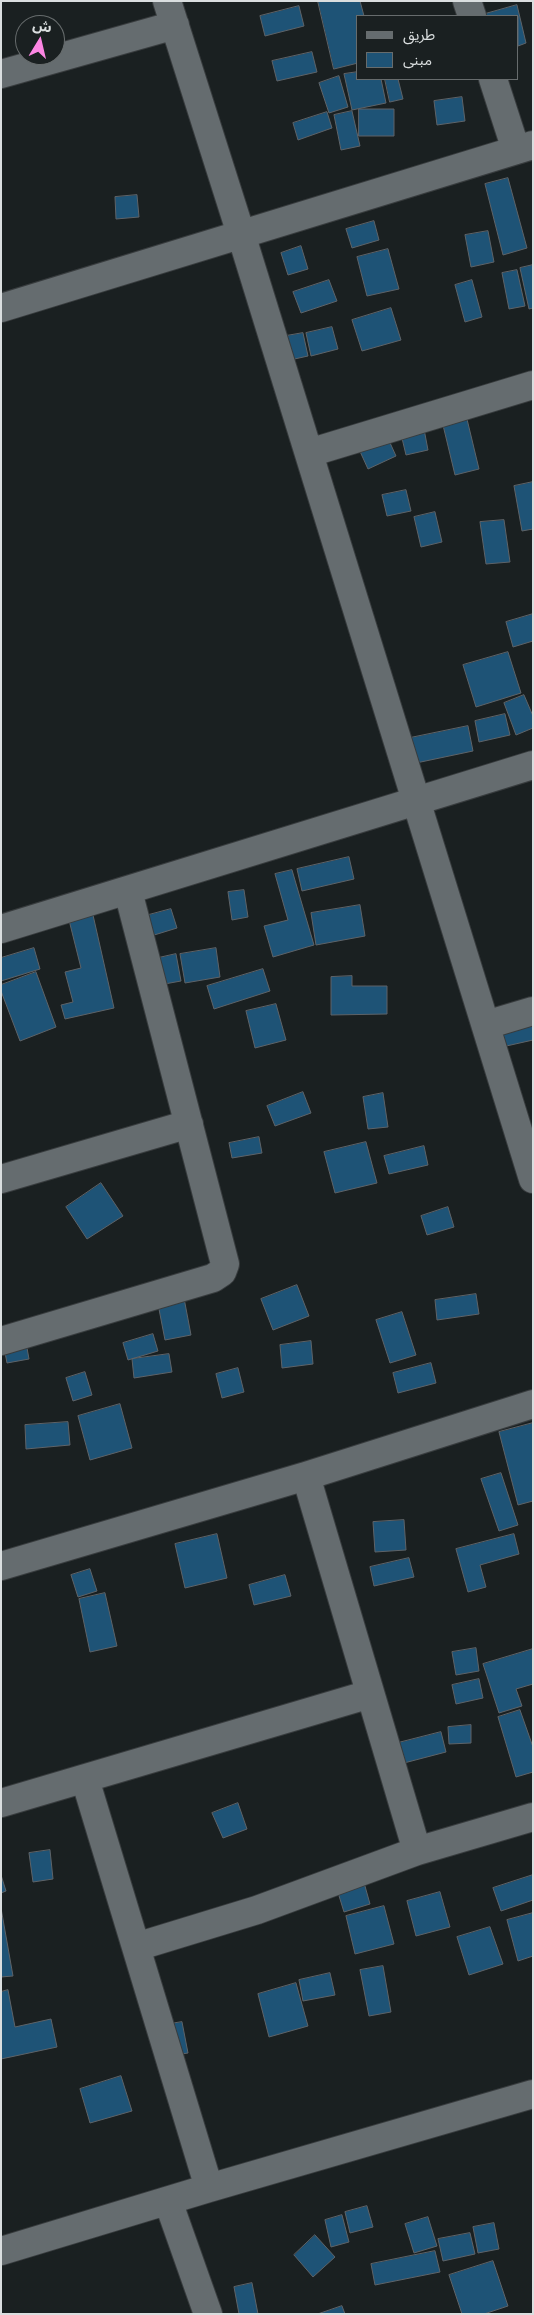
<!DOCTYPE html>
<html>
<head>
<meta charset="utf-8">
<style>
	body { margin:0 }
	#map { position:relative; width:534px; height:2315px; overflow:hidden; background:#1a2021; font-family:"Asap Condensed","Noto Sans Arabic",sans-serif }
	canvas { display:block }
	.frame { position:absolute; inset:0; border:2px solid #dadedf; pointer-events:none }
	.legend { position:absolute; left:356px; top:15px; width:162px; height:65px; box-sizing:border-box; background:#1a2021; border:1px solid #676c6d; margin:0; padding:6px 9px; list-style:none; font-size:15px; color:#dadedf }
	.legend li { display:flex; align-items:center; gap:10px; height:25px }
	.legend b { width:25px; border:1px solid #676c6d }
	.north { position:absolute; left:15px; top:15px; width:50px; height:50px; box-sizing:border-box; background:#1a2021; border:1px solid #676c6d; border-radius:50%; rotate:9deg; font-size:14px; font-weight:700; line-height:20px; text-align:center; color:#dadedf }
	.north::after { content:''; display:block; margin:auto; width:18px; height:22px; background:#fc86e3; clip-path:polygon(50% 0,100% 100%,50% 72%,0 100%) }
</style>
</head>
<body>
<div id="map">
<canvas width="534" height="2315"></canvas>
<div class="frame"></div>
<ul class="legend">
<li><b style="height:6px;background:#656c6f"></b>طريق</li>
<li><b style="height:14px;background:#1e5376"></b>مبنى</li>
</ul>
<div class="north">ش</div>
</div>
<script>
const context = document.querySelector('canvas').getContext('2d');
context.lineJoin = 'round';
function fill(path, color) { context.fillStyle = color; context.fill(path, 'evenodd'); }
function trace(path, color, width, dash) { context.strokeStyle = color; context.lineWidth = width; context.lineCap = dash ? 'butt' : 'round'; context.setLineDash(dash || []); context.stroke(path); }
const building = new Path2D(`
	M 318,1 L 360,1 L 364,16 L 358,16 L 358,63 L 334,69 Z
	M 517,5 L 526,43 L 518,46 L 518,16 L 477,16 Z
	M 299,6 L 304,26 L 265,36 L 260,16 Z
	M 312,52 L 317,72 L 277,81 L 272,61 Z
	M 358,72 L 358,79 L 381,79 L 386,103 L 352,110 L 344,74 Z
	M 339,76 L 348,107 L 329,113 L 319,83 Z
	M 385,79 L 398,79 L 403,99 L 390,102 Z
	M 462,97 L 465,121 L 437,125 L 434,101 Z
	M 359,109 L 394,109 L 394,136 L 359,136 Z
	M 352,111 L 360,146 L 341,150 L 334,115 Z
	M 327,112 L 332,128 L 298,140 L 293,123 Z
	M 508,178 L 527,248 L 503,255 L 485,184 Z
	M 137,195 L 139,217 L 116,219 L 115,197 Z
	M 374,221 L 379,240 L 352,248 L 346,229 Z
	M 488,231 L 494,262 L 471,267 L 465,235 Z
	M 301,246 L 308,269 L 288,275 L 281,253 Z
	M 388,249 L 399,289 L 367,296 L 357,257 Z
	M 533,265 L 533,308 L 529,309 L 520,268 Z
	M 517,270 L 525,306 L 509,309 L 502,273 Z
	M 329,280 L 337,301 L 301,313 L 293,292 Z
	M 472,280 L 482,317 L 465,322 L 455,285 Z
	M 391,308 L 401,340 L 362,351 L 352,320 Z
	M 332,327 L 338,349 L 311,356 L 306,333 Z
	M 303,333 L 308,356 L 290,360 L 286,336 Z
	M 466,415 L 479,469 L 455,475 L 442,421 Z
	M 424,429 L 428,450 L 406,455 L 401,434 Z
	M 386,434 L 396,456 L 368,469 L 358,447 Z
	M 533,482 L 533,529 L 522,531 L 514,486 Z
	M 406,490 L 411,511 L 387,516 L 382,495 Z
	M 435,512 L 442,542 L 421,547 L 414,517 Z
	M 504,520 L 510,562 L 486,564 L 480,522 Z
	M 533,614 L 533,641 L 513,647 L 506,622 Z
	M 508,652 L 521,693 L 476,707 L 463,665 Z
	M 524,695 L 533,716 L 533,728 L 516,735 L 504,703 Z
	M 505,714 L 510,735 L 479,742 L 475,721 Z
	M 468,726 L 473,751 L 416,763 L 410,738 Z
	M 349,857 L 354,879 L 302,891 L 297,869 Z
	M 292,870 L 314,945 L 273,957 L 264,926 L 288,920 L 275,874 Z
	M 244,890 L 248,917 L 232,920 L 228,892 Z
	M 360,905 L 365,936 L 316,945 L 311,913 Z
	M 171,909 L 177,928 L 151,936 L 145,916 Z
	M 93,915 L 114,1008 L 65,1019 L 61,1005 L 73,1002 L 65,972 L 81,968 L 69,920 Z
	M 34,948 L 40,969 L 1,981 L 1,958 Z
	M 216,948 L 220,977 L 185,983 L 180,954 Z
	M 176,954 L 181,981 L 159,985 L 154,959 Z
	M 263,969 L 270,991 L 214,1009 L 207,986 Z
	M 36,972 L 56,1027 L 20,1041 L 1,991 L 1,985 Z
	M 352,976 L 352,986 L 387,986 L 387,1014 L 331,1015 L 331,977 Z
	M 276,1004 L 286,1040 L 255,1048 L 246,1011 Z
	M 533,1018 L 533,1040 L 493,1049 L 488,1029 Z
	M 303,1092 L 311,1113 L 275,1126 L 267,1106 Z
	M 383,1093 L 388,1127 L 368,1129 L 363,1097 Z
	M 259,1137 L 262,1153 L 232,1158 L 229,1143 Z
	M 366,1142 L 377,1183 L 335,1193 L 324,1152 Z
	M 424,1146 L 428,1165 L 389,1174 L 384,1156 Z
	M 101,1183 L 123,1216 L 87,1239 L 66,1207 Z
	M 448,1207 L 454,1227 L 427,1235 L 421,1216 Z
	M 297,1285 L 309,1316 L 273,1330 L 261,1299 Z
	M 476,1294 L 479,1314 L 437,1320 L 435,1300 Z
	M 184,1298 L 191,1335 L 165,1340 L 158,1304 Z
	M 402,1312 L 416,1355 L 390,1363 L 376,1320 Z
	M 153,1334 L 158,1351 L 128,1360 L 123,1343 Z
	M 25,1337 L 29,1359 L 7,1363 L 3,1342 Z
	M 311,1341 L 313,1364 L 282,1368 L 280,1345 Z
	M 169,1354 L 172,1372 L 134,1378 L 132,1359 Z
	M 431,1363 L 436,1383 L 398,1393 L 393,1373 Z
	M 238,1368 L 244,1392 L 222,1398 L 216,1374 Z
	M 85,1372 L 92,1395 L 73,1401 L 66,1378 Z
	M 120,1404 L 132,1448 L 90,1460 L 78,1416 Z
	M 68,1422 L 70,1445 L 26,1449 L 25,1425 Z
	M 533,1423 L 533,1501 L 518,1505 L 499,1432 Z
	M 501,1473 L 518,1525 L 499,1531 L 481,1479 Z
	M 404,1520 L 406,1550 L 375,1552 L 373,1522 Z
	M 217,1534 L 227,1578 L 185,1588 L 175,1544 Z
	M 514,1534 L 519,1554 L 480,1565 L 486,1587 L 468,1592 L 456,1549 Z
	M 409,1558 L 414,1577 L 374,1586 L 370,1567 Z
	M 90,1569 L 97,1591 L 78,1597 L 71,1575 Z
	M 285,1575 L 291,1596 L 254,1605 L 249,1585 Z
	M 105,1593 L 117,1646 L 90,1652 L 79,1599 Z
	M 476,1648 L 479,1671 L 456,1675 L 452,1652 Z
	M 533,1649 L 533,1684 L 516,1689 L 522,1706 L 499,1713 L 483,1664 Z
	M 479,1679 L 483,1698 L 456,1704 L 452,1685 Z
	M 520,1710 L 533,1747 L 533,1772 L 516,1777 L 498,1717 Z
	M 471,1725 L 471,1743 L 449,1744 L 448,1727 Z
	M 441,1732 L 446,1752 L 404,1763 L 398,1743 Z
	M 238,1803 L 247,1829 L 223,1838 L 212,1813 Z
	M 50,1850 L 53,1879 L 33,1882 L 29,1853 Z
	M 1,1875 L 6,1891 L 1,1893 Z
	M 533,1875 L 533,1900 L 501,1911 L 493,1888 Z
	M 363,1879 L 370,1904 L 344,1912 L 336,1886 Z
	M 440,1892 L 450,1927 L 416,1936 L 407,1901 Z
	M 384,1906 L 394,1944 L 355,1954 L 346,1916 Z
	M 1,1908 L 13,1976 L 1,1977 Z
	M 533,1913 L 533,1956 L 518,1961 L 507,1920 Z
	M 490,1927 L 503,1964 L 469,1975 L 457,1937 Z
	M 383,1966 L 391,2012 L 369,2016 L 360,1970 Z
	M 330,1973 L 335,1995 L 303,2001 L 299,1980 Z
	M 296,1983 L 308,2026 L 269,2037 L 258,1994 Z
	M 8,1990 L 15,2027 L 51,2019 L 57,2047 L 1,2059 L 1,1992 Z
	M 182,2022 L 188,2053 L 163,2057 L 158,2026 Z
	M 121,2076 L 132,2111 L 90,2123 L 80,2089 Z
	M 367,2206 L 373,2227 L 350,2233 L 345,2212 Z
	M 342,2215 L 349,2242 L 331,2247 L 325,2220 Z
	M 428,2217 L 437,2246 L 414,2253 L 405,2224 Z
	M 494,2223 L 499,2249 L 478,2253 L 473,2227 Z
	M 470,2233 L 475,2254 L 443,2261 L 438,2239 Z
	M 315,2235 L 335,2257 L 313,2277 L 294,2255 Z
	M 435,2251 L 440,2272 L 375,2285 L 371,2264 Z
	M 493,2261 L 508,2306 L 484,2314 L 462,2314 L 449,2275 Z
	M 252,2283 L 258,2314 L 239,2314 L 234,2287 Z
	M 342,2306 L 345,2314 L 318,2314 Z`);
const minor = new Path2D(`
	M 167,1 L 241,234 L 533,1179
	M 467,1 L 472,16
	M 1,74 L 175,25
	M 493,79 L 516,150
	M 1,308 L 533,145
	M 309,453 L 533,385
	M 1,929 L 533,765
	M 486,1025 L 533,1011
	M 1,1179 L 189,1124
	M 1,1341 L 213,1278 L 222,1272 L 225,1264 L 128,891
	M 306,1476 L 417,1851
	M 1,1566 L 306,1476 L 533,1404
	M 85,1779 L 209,2188
	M 1,1803 L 370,1694
	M 136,1947 L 257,1910 L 417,1851 L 533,1817
	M 168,2201 L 208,2314
	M 1,2251 L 209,2188 L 533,2094`);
fill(building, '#1e5376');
trace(building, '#5e6368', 1);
trace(minor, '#383c3e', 30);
trace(minor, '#656c6f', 28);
</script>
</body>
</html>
